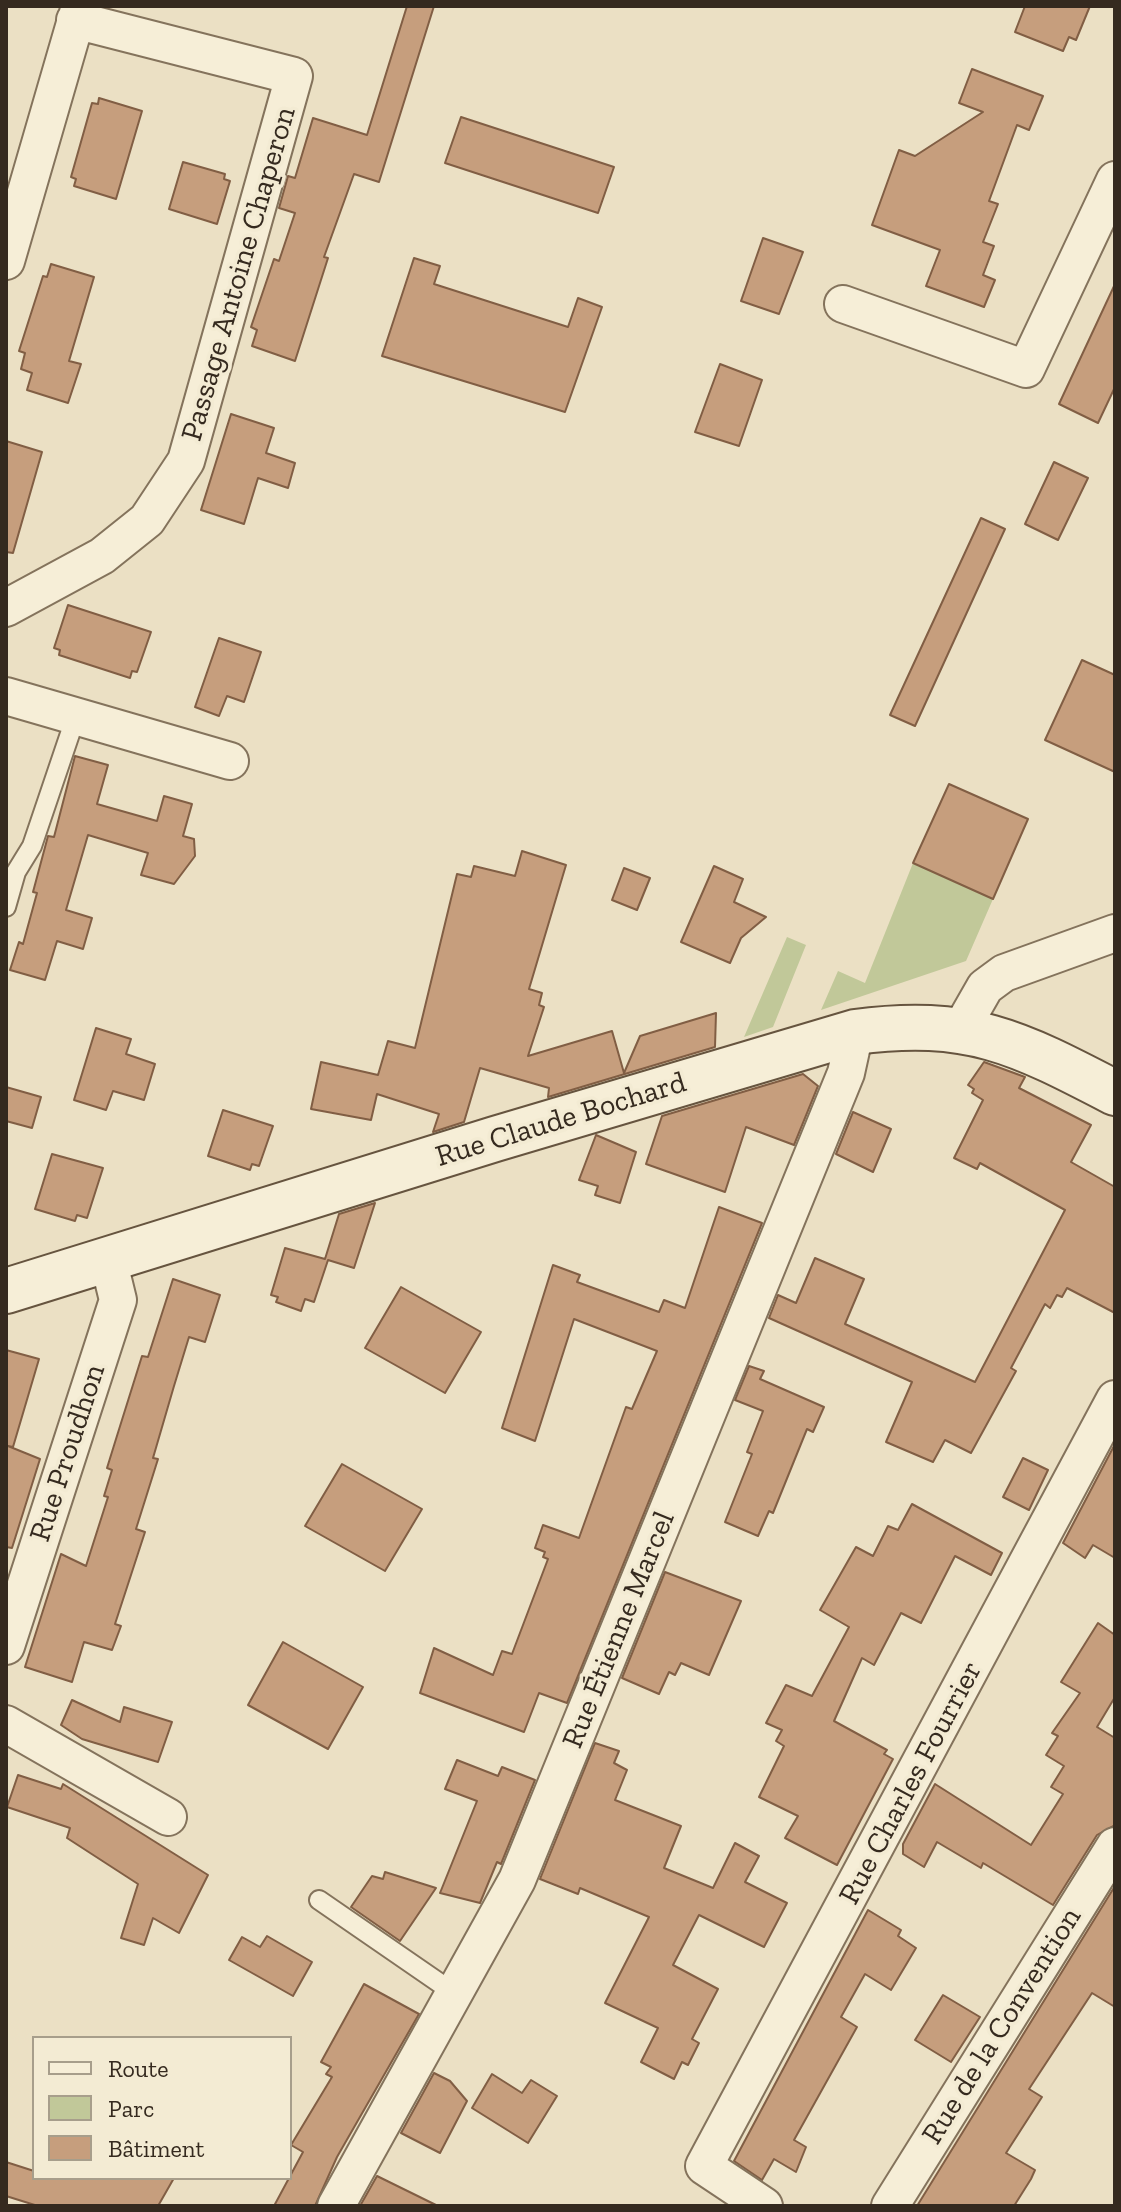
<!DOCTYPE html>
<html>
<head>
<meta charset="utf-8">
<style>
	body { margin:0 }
	#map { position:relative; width:1121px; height:2212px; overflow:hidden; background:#ebe0c4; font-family:"Zilla Slab",serif }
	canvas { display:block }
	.frame { position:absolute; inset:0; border:8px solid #352a1f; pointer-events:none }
	.legend { position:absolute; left:32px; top:2036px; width:260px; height:144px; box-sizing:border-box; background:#f3ebd3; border:2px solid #a79e8b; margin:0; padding:10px 14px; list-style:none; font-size:24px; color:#352a1f }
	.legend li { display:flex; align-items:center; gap:16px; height:40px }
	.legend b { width:40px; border:2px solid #a79e8b }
</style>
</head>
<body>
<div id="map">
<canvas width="1121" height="2212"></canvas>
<div class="frame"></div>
<ul class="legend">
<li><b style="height:10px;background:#f6eed7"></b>Route</li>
<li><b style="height:22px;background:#c1c899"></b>Parc</li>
<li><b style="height:22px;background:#c69e7d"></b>Bâtiment</li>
</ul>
</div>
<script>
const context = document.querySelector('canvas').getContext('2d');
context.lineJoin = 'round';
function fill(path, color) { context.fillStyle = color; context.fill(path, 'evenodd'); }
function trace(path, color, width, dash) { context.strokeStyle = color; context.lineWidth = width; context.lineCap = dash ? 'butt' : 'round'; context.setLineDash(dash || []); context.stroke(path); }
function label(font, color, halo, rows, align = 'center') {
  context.font = font + ' "Zilla Slab",serif'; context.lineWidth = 7; context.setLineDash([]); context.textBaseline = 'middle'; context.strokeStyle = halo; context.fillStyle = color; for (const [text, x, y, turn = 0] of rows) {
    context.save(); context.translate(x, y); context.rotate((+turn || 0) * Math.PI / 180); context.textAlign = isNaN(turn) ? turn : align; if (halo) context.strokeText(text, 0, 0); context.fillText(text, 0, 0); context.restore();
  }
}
const green = new Path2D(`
	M 913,863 L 993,899 L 966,961 L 821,1010 L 838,971 L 865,983 Z
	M 787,937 L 806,945 L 773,1027 L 744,1037 Z`);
const building = new Path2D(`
	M 407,6 L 434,6 L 379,182 L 354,174 L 324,257 L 328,258 L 295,361 L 252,346 L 257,330 L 251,327 L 274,259 L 279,261 L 295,213 L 279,208 L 288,176 L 295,178 L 313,118 L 367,135 Z
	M 1025,6 L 1090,6 L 1076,40 L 1069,37 L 1063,51 L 1015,32 Z
	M 972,69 L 1043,96 L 1029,130 L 1017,125 L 989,201 L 998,204 L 983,242 L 994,246 L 983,275 L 995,280 L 984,307 L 926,286 L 940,250 L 872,225 L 899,150 L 915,156 L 983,112 L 959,103 Z
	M 99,98 L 142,111 L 116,199 L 74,186 L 76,179 L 71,177 L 92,103 L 98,104 Z
	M 461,117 L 614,167 L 598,213 L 445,163 Z
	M 183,162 L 225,174 L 224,179 L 230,181 L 217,224 L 169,209 Z
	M 763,238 L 803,252 L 779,314 L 741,301 Z
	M 414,258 L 440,266 L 434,284 L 568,327 L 578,298 L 602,307 L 565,412 L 382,356 Z
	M 51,264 L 94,277 L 69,361 L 81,364 L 68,403 L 27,390 L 32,373 L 21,369 L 25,353 L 19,351 L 43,276 L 47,277 Z
	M 1115,284 L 1115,387 L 1098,423 L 1059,404 Z
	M 720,364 L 762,380 L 739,446 L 695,432 Z
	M 231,414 L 274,428 L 266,453 L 295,463 L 288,488 L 258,478 L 244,524 L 201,510 Z
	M 6,441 L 42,452 L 13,553 L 6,552 Z
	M 1054,462 L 1088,478 L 1058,540 L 1025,524 Z
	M 981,518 L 1005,529 L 915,726 L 890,715 Z
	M 68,605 L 151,632 L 137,672 L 132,671 L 130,678 L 59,655 L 60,650 L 54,648 Z
	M 219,638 L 261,652 L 244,702 L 227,696 L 219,716 L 195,707 Z
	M 1082,660 L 1115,675 L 1115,772 L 1045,740 Z
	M 75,756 L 108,765 L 97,804 L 157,821 L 164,796 L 192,804 L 183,836 L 194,839 L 195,856 L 174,884 L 141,875 L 148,853 L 88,835 L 66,910 L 92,918 L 83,949 L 57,941 L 45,980 L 10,970 L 19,942 L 23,944 L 37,893 L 33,892 L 48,836 L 54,837 Z
	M 949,784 L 1028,819 L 993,899 L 913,863 Z
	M 522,851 L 566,865 L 529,989 L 542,993 L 539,1005 L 544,1007 L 528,1056 L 612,1031 L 624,1073 L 640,1036 L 716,1013 L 715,1047 L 548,1097 L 549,1088 L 480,1068 L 464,1122 L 433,1132 L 439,1114 L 377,1094 L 371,1120 L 311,1109 L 321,1062 L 378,1075 L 388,1041 L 415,1048 L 457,874 L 471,877 L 474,866 L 515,876 Z
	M 714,866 L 743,879 L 734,902 L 766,917 L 741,938 L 730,963 L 681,942 Z
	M 624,868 L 650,878 L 637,910 L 612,900 Z
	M 96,1028 L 131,1039 L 126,1054 L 155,1064 L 144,1100 L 113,1091 L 106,1110 L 74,1100 Z
	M 984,1062 L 1025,1077 L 1019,1088 L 1091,1125 L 1071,1162 L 1115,1187 L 1115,1313 L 1067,1288 L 1062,1297 L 1057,1295 L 1050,1308 L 1045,1304 L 1011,1368 L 1016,1371 L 971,1453 L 945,1440 L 933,1462 L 886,1442 L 912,1382 L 769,1318 L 778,1295 L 796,1303 L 815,1258 L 864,1279 L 845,1324 L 975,1382 L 1065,1210 L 980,1163 L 977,1169 L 954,1158 L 983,1100 L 972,1093 L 974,1089 L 968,1085 Z
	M 803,1074 L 818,1086 L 794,1145 L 746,1127 L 725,1192 L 646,1164 L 662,1116 Z
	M 6,1087 L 41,1097 L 32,1128 L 6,1121 Z
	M 223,1110 L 273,1126 L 259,1166 L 252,1164 L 250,1170 L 208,1156 Z
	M 853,1112 L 891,1129 L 873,1172 L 836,1154 Z
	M 596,1135 L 636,1152 L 620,1203 L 595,1195 L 598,1186 L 579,1180 Z
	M 52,1154 L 103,1168 L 87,1218 L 77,1215 L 75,1221 L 35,1209 Z
	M 375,1203 L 354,1268 L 328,1260 L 314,1302 L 305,1299 L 301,1311 L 276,1302 L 278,1297 L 271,1295 L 285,1248 L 325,1259 L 339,1214 Z
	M 719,1207 L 762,1223 L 567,1703 L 539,1693 L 524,1732 L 420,1693 L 434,1648 L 493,1675 L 502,1651 L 512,1654 L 548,1559 L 543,1557 L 545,1552 L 535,1548 L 543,1525 L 579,1538 L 626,1407 L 632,1409 L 657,1351 L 574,1319 L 535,1441 L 502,1428 L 553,1265 L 580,1275 L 577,1282 L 659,1312 L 664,1300 L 685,1308 Z
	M 173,1279 L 220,1295 L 205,1342 L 189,1337 L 174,1386 L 153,1458 L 158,1459 L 136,1529 L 145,1532 L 115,1624 L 121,1626 L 112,1650 L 84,1642 L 72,1682 L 25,1667 L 61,1554 L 86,1566 L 108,1497 L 104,1496 L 112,1470 L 107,1468 L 116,1439 L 142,1356 L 148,1357 Z
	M 401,1287 L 481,1332 L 445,1393 L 365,1348 Z
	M 6,1350 L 39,1359 L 13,1447 L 8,1446 L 40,1459 L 12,1548 L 6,1547 Z
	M 749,1366 L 764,1371 L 760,1379 L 824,1407 L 813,1432 L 807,1429 L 773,1513 L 769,1511 L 758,1536 L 725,1522 L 752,1454 L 747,1452 L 763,1411 L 735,1400 Z
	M 1115,1444 L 1115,1558 L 1093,1545 L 1085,1558 L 1063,1543 Z
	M 1023,1458 L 1048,1470 L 1029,1510 L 1003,1497 Z
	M 342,1464 L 422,1509 L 385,1571 L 305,1526 Z
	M 912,1504 L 1002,1553 L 991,1575 L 955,1556 L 921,1623 L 901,1613 L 874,1665 L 862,1658 L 834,1721 L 887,1750 L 884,1754 L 893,1759 L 837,1865 L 785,1838 L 798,1816 L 759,1797 L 784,1746 L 776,1741 L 782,1730 L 766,1723 L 786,1685 L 812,1696 L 849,1627 L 820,1610 L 856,1547 L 873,1556 L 888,1526 L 898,1530 Z
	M 665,1572 L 741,1601 L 709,1675 L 681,1663 L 675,1675 L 669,1672 L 659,1694 L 622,1678 Z
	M 1098,1623 L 1115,1635 L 1115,1697 L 1097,1727 L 1115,1738 L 1115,1825 L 1097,1835 L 1053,1905 L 983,1863 L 981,1868 L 937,1842 L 924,1867 L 903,1854 L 903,1844 L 935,1784 L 1031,1845 L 1063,1794 L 1051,1787 L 1064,1766 L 1046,1755 L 1058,1736 L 1052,1733 L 1080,1693 L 1061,1682 Z
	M 283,1642 L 363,1687 L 328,1749 L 248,1705 Z
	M 72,1700 L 120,1722 L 124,1707 L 172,1722 L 158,1762 L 82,1739 L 61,1725 Z
	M 595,1743 L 619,1751 L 614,1763 L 627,1770 L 615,1800 L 681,1826 L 664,1868 L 713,1888 L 735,1843 L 759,1856 L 745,1882 L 787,1903 L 764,1947 L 699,1915 L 673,1965 L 718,1989 L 692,2039 L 699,2043 L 688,2065 L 682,2062 L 674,2079 L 641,2062 L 658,2028 L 605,2003 L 649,1917 L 580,1888 L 578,1894 L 540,1879 Z
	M 457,1760 L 498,1776 L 502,1767 L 535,1780 L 501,1864 L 497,1862 L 480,1903 L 440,1893 L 477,1801 L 445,1789 Z
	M 18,1775 L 61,1789 L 63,1784 L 208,1875 L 179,1933 L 153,1918 L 144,1945 L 121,1938 L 138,1884 L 67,1838 L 70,1828 L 7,1807 Z
	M 385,1872 L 436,1888 L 400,1941 L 351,1907 L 372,1876 L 383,1879 Z
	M 1115,1886 L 1115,2007 L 1092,1993 L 1029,2089 L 1042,2097 L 1006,2153 L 1035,2170 L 1031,2179 L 1014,2206 L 917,2206 Z
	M 868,1910 L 901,1930 L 898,1936 L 916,1948 L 891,1990 L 865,1974 L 841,2017 L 857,2027 L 794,2140 L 806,2147 L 796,2172 L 774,2159 L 762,2180 L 734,2161 Z
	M 267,1936 L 312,1962 L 293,1996 L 229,1960 L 242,1937 L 260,1947 Z
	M 364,1984 L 419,2014 L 337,2157 L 315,2206 L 274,2206 L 303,2152 L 291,2145 L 332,2077 L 326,2074 L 331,2067 L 321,2062 Z
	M 943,1995 L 980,2017 L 951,2062 L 915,2040 Z
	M 434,2073 L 450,2081 L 467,2101 L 440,2153 L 401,2133 Z
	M 492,2074 L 522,2093 L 531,2080 L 557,2096 L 528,2143 L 472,2108 Z
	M 6,2162 L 34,2171 L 34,2178 L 174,2178 L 158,2206 L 38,2206 L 6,2196 Z
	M 377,2176 L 438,2206 L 360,2206 Z`);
const lane = new Path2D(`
	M 6,907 L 16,872 L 32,846 L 76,716
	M 319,1900 L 454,1993`);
const street = new Path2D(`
	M 6,261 L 80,6
	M 843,304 L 1026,369 L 1115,180
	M 6,608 L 102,556 L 147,520 L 186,461 L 294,76 L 75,20
	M 6,696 L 230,761
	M 961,1029 L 985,987 L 1004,973 L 1115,933
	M 6,1646 L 118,1300 L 108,1259
	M 6,1724 L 168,1817
	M 336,2206 L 517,1880 L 846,1073 L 855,1032
	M 764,2206 L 704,2166 L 1115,1399
	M 890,2206 L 1115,1846`);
const secondary = new Path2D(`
	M 6,1291 L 495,1139 L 855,1032 C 969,1017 1017,1042 1115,1093`);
const streetNames = [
	["Passage Antoine Chaperon",239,274,-74],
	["Rue Claude Bochard",561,1120,-17],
	["Rue Proudhon",68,1453,-72],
	["Rue Étienne Marcel",619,1630,-68],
	["Rue Charles Fourrier",911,1783,-62],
	["Rue de la Convention",1002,2026,-58]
];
fill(green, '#c1c899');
fill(building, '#c69e7d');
trace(building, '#815e44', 2);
trace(lane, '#84735c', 22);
trace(street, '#84735c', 40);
trace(secondary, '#66543f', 48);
trace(lane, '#f6eed7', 18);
trace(street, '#f6eed7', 36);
trace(secondary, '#f6eed7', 44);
label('30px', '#352a1f', '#f3ebd3', streetNames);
</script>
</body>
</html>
